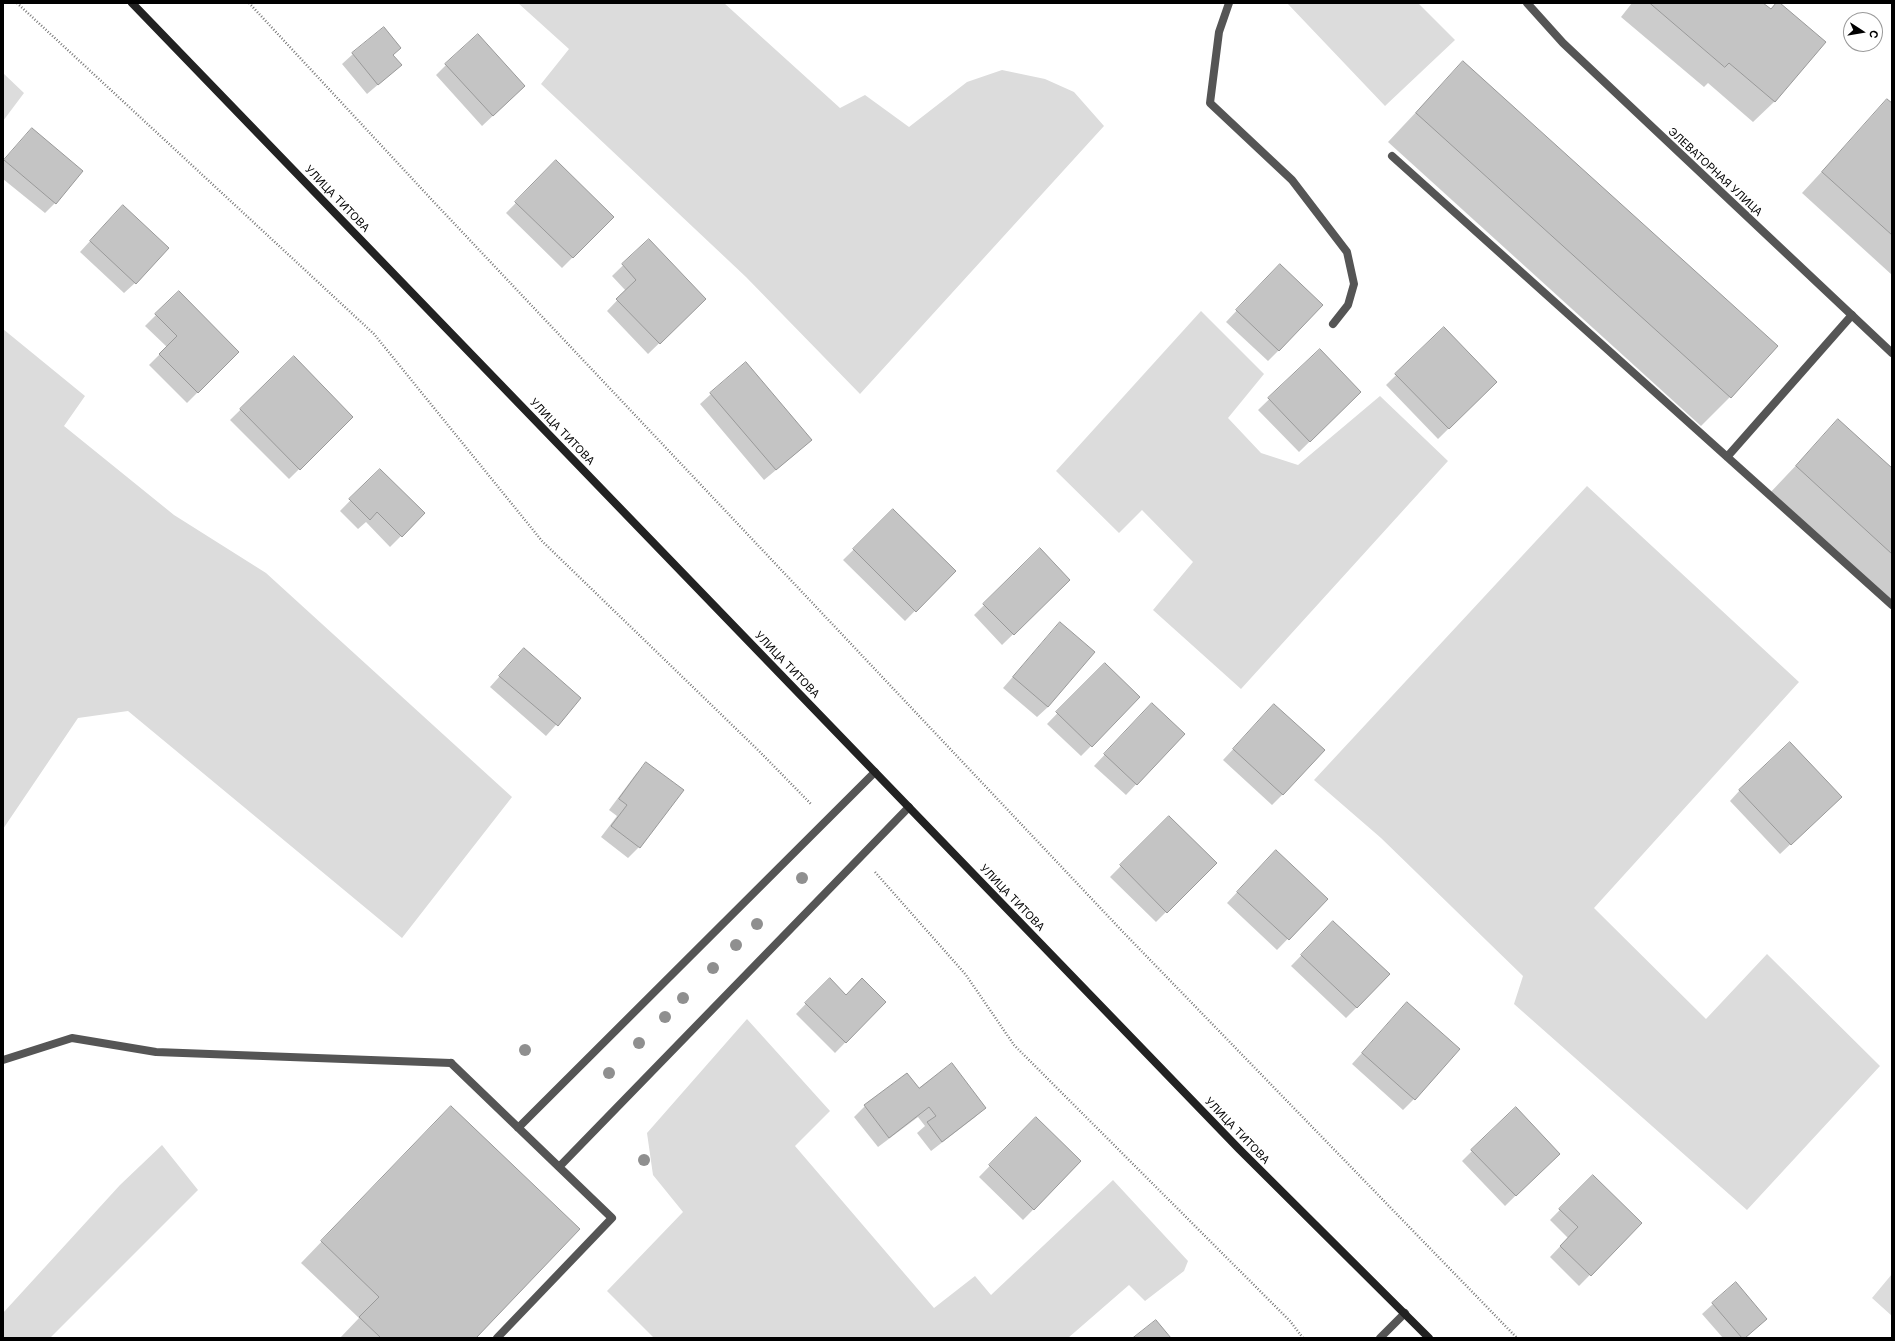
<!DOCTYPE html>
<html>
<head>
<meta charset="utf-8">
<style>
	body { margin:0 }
	#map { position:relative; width:1895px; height:1341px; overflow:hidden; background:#fff; font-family:Inter,sans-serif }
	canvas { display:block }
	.frame { position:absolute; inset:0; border:4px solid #000; pointer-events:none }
	.north { position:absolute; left:1843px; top:12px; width:40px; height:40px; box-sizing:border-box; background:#fff; border:1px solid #999; border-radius:50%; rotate:102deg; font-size:11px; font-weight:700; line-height:16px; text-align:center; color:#000 }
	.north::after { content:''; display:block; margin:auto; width:14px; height:18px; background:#000; clip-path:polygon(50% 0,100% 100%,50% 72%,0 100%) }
</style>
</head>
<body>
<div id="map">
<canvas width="1895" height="1341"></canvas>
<div class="frame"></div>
<div class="north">С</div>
</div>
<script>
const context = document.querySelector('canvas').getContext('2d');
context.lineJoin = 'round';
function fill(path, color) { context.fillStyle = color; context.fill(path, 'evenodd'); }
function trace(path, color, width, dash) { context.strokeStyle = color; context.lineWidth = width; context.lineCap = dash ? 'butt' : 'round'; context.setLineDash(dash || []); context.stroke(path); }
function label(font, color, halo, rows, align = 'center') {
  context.font = font + ' Inter,sans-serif'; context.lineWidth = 3; context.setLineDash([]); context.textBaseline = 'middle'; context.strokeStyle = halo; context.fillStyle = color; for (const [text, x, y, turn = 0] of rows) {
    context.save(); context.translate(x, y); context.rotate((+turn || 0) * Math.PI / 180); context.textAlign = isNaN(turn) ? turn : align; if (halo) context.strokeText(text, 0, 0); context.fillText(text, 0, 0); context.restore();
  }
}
const green = new Path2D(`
	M 518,3 L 724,3 L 840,108 L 865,95 L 909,127 L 967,82 L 1002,70 L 1045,79 L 1074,92 L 1104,126 L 860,394 L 746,277 L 541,84 L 569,49 Z
	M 1287,3 L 1418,3 L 1455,40 L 1385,106 Z
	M 3,73 L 24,93 L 3,121 Z
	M 1201,311 L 1264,374 L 1228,418 L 1261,453 L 1298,465 L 1380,396 L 1448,461 L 1241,689 L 1153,610 L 1193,562 L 1142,510 L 1119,533 L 1056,471 Z
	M 3,329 L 85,396 L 64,426 L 174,515 L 266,573 L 512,797 L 402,938 L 128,711 L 78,718 L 3,829 Z
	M 1587,486 L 1799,682 L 1594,908 L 1706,1019 L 1767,954 L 1880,1066 L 1747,1210 L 1514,1004 L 1523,976 L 1381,838 L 1314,780 Z
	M 747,1019 L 830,1111 L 795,1146 L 934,1308 L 975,1276 L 991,1295 L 1113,1180 L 1188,1261 L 1184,1271 L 1145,1301 L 1129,1285 L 1068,1338 L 654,1338 L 607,1291 L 683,1212 L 653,1175 L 647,1133 Z
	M 162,1145 L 198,1190 L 50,1338 L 3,1338 L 3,1313 L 120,1185 Z
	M 1892,1274 L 1892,1316 L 1872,1298 Z`);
const shadow = new Path2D(`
	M 1632,3 L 1762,3 L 1770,10 L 1778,3 L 1824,42 L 1774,102 L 1753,122 L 1708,83 L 1704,87 L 1621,17 Z
	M 353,54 L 392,55 L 401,65 L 367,94 L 342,64 Z
	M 1463,62 L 1776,346 L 1730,397 L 1701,426 L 1388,142 Z
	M 446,65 L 513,97 L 482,126 L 436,75 Z
	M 1888,100 L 1892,104 L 1892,275 L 1802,193 Z
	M 32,129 L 55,203 L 45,213 L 3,179 L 3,162 Z
	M 556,162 L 613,217 L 562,268 L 506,213 Z
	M 112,217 L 135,283 L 124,293 L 80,252 Z
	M 649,240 L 705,299 L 648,354 L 607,311 L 626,291 L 612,276 Z
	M 1269,276 L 1279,350 L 1268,361 L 1226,322 Z
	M 179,292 L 238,352 L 187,403 L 149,365 L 167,347 L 145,326 Z
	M 1444,328 L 1496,382 L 1438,439 L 1386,385 Z
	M 1320,350 L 1349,403 L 1299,452 L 1258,410 Z
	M 294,357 L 352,417 L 289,479 L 230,420 Z
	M 711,394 L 800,450 L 764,480 L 700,404 Z
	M 1838,421 L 1892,470 L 1892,609 L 1768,495 Z
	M 380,470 L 424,513 L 390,547 L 366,522 L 358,529 L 340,511 Z
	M 893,511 L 954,571 L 905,621 L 843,560 Z
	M 1040,550 L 1069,580 L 1002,645 L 974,615 Z
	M 1060,623 L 1048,707 L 1037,717 L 1003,688 Z
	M 524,649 L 580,698 L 546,736 L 490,687 Z
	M 1105,664 L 1091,746 L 1081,756 L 1047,724 Z
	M 1142,715 L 1183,734 L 1126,795 L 1094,766 Z
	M 1264,716 L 1283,794 L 1272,805 L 1223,760 Z
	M 647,763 L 682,790 L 639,847 L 628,858 L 601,837 L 617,816 L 609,810 L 636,774 Z
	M 1740,790 L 1830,807 L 1780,854 L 1730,801 Z
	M 1169,817 L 1215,863 L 1156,922 L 1110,877 Z
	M 1265,862 L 1326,899 L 1277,950 L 1227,903 Z
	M 1323,933 L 1357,1007 L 1346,1018 L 1291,966 Z
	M 819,990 L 846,996 L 885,1002 L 835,1053 L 796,1014 Z
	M 1397,1014 L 1414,1099 L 1403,1110 L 1352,1064 Z
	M 918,1089 L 985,1108 L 974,1118 L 931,1151 L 917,1133 L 925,1126 L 918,1117 L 878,1147 L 854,1117 L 865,1106 Z
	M 1036,1118 L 1080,1162 L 1023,1220 L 979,1177 Z
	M 431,1128 L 474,1338 L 340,1338 L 359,1318 L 301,1263 Z
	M 1472,1151 L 1548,1164 L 1505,1206 L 1462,1161 Z
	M 1593,1176 L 1641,1223 L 1579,1286 L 1550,1257 L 1568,1238 L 1550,1220 Z
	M 1713,1304 L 1766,1319 L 1745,1338 L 1723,1338 L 1702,1314 Z`);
const building = new Path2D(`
	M 1650,3 L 1763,3 L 1771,9 L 1776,3 L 1780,3 L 1826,42 L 1775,102 L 1729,63 L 1725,67 Z
	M 384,27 L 401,48 L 393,55 L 402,65 L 378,85 L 352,53 Z
	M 478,34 L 525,86 L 493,116 L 445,64 Z
	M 1463,61 L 1778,346 L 1731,398 L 1416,113 Z
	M 1887,99 L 1892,103 L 1892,235 L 1822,172 Z
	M 32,128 L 83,171 L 56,204 L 4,160 Z
	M 556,160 L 614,217 L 573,258 L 515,202 Z
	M 123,205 L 169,248 L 136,284 L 90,241 Z
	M 649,239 L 706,299 L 660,344 L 616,299 L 636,280 L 622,264 Z
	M 1280,264 L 1323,305 L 1279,351 L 1236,310 Z
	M 179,291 L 239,352 L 198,393 L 159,354 L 177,336 L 155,314 Z
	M 1444,327 L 1497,382 L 1449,429 L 1395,374 Z
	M 1320,349 L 1361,392 L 1310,442 L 1268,398 Z
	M 294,356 L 353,417 L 300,470 L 240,409 Z
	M 746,362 L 812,440 L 776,470 L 710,393 Z
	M 1838,419 L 1892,468 L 1892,554 L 1796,466 Z
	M 380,469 L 425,513 L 402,537 L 377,512 L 370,520 L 349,499 Z
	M 893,509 L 956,571 L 916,612 L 853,549 Z
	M 1040,548 L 1070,580 L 1014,635 L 983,604 Z
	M 1060,622 L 1095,652 L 1048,707 L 1013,677 Z
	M 524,648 L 581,698 L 558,726 L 499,676 Z
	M 1105,663 L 1140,697 L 1092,747 L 1056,712 Z
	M 1152,703 L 1185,734 L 1137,785 L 1104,754 Z
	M 1274,704 L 1325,750 L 1283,795 L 1233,749 Z
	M 1790,742 L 1842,797 L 1791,845 L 1739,790 Z
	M 646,762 L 684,790 L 640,848 L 611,826 L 627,805 L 619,799 Z
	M 1169,816 L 1217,863 L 1167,913 L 1120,865 Z
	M 1276,850 L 1328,899 L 1289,940 L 1237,892 Z
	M 1333,921 L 1390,974 L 1357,1008 L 1301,955 Z
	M 830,978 L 846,995 L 862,978 L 886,1002 L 846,1043 L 805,1003 Z
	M 1407,1002 L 1460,1049 L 1415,1100 L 1362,1053 Z
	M 952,1063 L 986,1108 L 942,1142 L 927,1122 L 936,1116 L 929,1107 L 889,1138 L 864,1105 L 907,1073 L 919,1088 Z
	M 451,1106 L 580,1229 L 476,1338 L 381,1338 L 359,1317 L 379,1297 L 321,1241 Z
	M 1516,1107 L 1560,1154 L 1516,1196 L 1471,1150 Z
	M 1036,1117 L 1081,1161 L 1034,1210 L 989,1165 Z
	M 1593,1175 L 1642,1223 L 1591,1276 L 1560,1246 L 1578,1227 L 1559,1209 Z
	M 1736,1282 L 1767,1319 L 1745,1338 L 1742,1338 L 1712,1303 Z
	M 1156,1320 L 1171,1338 L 1133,1338 Z`);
const path = new Path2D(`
	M 17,3 L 374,334 L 542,541 L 759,751 L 811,804
	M 249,3 L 432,200 L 1123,932 L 1517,1338
	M 875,872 L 966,975 L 1014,1045 L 1290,1321 L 1303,1338`);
const service = new Path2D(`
	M 1229,3 L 1219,32 L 1210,103 L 1292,180 L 1347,252 L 1354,284 L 1348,305 L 1333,324
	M 1392,156 L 1892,605
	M 1727,457 L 1852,315
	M 3,1060 L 72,1038 L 156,1052 L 451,1063`);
const minor = new Path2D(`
	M 1527,3 L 1563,43 L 1892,353
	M 451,1063 L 612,1218 L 497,1338
	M 518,1128 L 875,772
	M 559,1167 L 909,807
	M 1380,1338 L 1405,1313`);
const secondary = new Path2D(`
	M 132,3 L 1239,1149 L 1429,1338`);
const trees = [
	[802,878],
	[757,924],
	[736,945],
	[713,968],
	[683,998],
	[665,1017],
	[639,1043],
	[525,1050],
	[609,1073],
	[644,1160]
];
const streetNames = [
	["ЭЛЕВАТОРНАЯ УЛИЦА",1715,172,43],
	["УЛИЦА ТИТОВА",337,199,46],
	["УЛИЦА ТИТОВА",562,432,46],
	["УЛИЦА ТИТОВА",787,665,46],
	["УЛИЦА ТИТОВА",1012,898,46],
	["УЛИЦА ТИТОВА",1237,1131,46]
];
fill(green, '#dcdcdc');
fill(shadow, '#0003');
fill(building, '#c4c4c4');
trace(building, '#999', 1);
trace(path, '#777', 2.5, [1, 2]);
trace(service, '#555', 8);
trace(minor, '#555', 8);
trace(secondary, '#222', 8);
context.fillStyle = '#8f8f8f';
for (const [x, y] of trees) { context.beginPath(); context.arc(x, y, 6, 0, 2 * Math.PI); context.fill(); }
label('11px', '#000', '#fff', streetNames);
</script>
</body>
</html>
